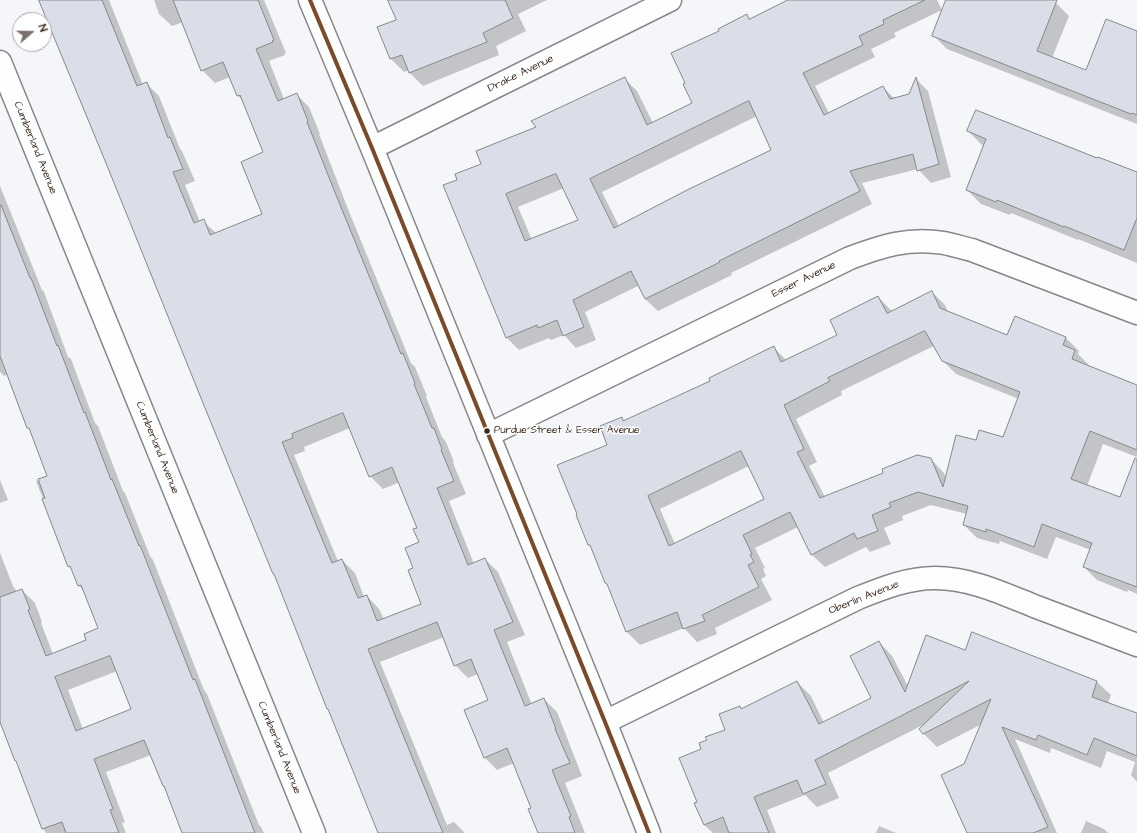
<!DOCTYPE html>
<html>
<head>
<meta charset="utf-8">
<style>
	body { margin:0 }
	#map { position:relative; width:1137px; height:833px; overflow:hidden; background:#f4f6fa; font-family:"Architects Daughter",sans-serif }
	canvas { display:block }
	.north { position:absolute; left:12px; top:12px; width:40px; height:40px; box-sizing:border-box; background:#fff; border:1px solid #b1aaa5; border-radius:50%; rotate:70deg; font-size:11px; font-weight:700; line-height:16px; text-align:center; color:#3b2a1e }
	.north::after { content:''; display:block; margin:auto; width:14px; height:18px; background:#7c716b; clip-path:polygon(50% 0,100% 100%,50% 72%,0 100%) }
</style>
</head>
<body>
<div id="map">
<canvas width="1137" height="833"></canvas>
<div class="north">N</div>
</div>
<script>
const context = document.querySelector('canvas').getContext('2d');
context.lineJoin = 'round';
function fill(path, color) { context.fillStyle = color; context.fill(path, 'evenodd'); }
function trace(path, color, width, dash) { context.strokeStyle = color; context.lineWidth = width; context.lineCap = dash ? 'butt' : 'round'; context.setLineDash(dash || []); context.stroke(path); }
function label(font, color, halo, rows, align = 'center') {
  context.font = font + ' "Architects Daughter",sans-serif'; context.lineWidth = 3; context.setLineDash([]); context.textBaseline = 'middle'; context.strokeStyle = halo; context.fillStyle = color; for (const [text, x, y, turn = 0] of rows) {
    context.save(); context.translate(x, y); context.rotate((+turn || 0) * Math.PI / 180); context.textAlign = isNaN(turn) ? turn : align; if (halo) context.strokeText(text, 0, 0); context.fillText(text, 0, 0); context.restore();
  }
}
const shadow = new Path2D(`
	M 39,0 L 109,0 L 143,85 L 146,83 L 159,96 L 180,149 L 182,151 L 195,181 L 185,185 L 200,222 L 203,221 L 216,233 L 263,215 L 265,153 L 244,102 L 238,96 L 230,77 L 215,83 L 202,70 L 183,22 L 172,26 L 159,14 L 154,0 L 264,0 L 286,53 L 284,54 L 285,55 L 269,61 L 284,99 L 296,94 L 309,107 L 320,134 L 319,134 L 348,209 L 411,363 L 415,367 L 427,396 L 426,397 L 442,437 L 446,442 L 454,462 L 453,463 L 466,494 L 449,501 L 474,564 L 485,559 L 498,572 L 525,635 L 507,642 L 532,705 L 544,699 L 557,712 L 582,776 L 565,783 L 585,833 L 539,833 L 532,808 L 514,763 L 497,770 L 484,757 L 489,700 L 478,674 L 468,678 L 455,665 L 444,637 L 380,662 L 447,825 L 454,822 L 465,833 L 380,833 L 276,576 ZM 350,428 L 370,476 L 383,489 L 400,482 L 418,528 L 420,543 L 423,604 L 384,619 L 379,609 L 367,596 L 364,597 L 355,573 L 342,560 L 338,561 L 294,455 L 305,451 L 304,447 Z
	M 389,0 L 547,0 L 518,14 L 526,31 L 496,46 L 499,55 L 423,86 L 410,73 L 409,70 L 404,72 L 391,59 L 378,28 L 397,21 Z
	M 790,0 L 937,0 L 942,10 L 894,33 L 896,37 L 871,49 L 875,57 L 815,86 L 829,113 L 883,87 L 895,99 L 910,95 L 916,79 L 928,91 L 951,177 L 931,183 L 918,169 L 862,183 L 872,204 L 731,273 L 732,275 L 658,311 L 645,299 L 638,286 L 585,312 L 596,340 L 576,348 L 564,335 L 551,340 L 549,338 L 519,350 L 507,338 L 458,180 L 538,128 L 624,78 L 637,91 L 653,123 L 694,103 L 720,31 L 747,16 L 750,19 ZM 757,116 L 773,150 L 619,226 L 602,192 ZM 564,188 L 580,220 L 532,240 L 518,207 Z
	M 947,0 L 1049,0 L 1056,3 L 1069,16 L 1052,58 L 1087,71 L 1137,33 L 1137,124 L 947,49 L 933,35 Z
	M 976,111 L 1137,173 L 1137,263 L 1078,239 L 1078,240 L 1011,213 L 1010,215 L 981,204 L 967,190 L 985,146 L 982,145 L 968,131 Z
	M 0,186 L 42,290 L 44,292 L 68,357 L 71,359 L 95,423 L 98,426 L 123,491 L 125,493 L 150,556 L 153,560 L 204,690 L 207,694 L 259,825 L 261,827 L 264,833 L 184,833 L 166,789 L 163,786 L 151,755 L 106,772 L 125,822 L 122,823 L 126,833 L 46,833 L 43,829 L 0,719 L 0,553 L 13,586 L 17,592 L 22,590 L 35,603 L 42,622 L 41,623 L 53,654 L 88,640 L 99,629 L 84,591 L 79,586 L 73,570 L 69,566 L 36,481 L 48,476 L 31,431 L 28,428 L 8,374 L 4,376 L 0,372 ZM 117,671 L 132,710 L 83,729 L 68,690 Z
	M 932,292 L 945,305 L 948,312 L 1008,336 L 1016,317 L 1066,338 L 1079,351 L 1078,354 L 1088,364 L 1087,366 L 1137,386 L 1137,457 L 1103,444 L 1087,486 L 1137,505 L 1137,594 L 1128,590 L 1127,592 L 1097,580 L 1084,567 L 1091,550 L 1056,537 L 1047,559 L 1000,541 L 999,544 L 977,538 L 964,525 L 967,514 L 931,505 L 902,516 L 903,520 L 884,528 L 891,544 L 870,552 L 866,547 L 825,567 L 811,554 L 798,527 L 755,548 L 765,568 L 763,569 L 766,576 L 761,579 L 772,600 L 715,628 L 717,634 L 697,642 L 684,628 L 640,645 L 627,632 L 609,586 L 592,548 L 589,545 L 608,445 L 621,418 L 625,422 L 712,381 L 774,348 L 787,361 L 838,335 L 878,297 L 892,311 ZM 934,346 L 943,361 L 956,374 L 1019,399 L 1003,438 L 977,442 L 946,478 L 944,473 L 931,459 L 825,497 L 809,466 L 817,462 L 796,419 L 842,395 L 841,391 ZM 749,466 L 765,499 L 675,544 L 660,509 Z
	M 0,480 L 8,500 L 0,503 Z
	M 972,633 L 1097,682 L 1111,695 L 1108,703 L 1137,718 L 1137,782 L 1131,775 L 1135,762 L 1107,751 L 1101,768 L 1051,748 L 1050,753 L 1015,739 L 1057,833 L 968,833 L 965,765 L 982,724 L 937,747 L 923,733 L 925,724 L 828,773 L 839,798 L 817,807 L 805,795 L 767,810 L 776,833 L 713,833 L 704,825 L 698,803 L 703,749 L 726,730 L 740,707 L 742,710 L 797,682 L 811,696 L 824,723 L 872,699 L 879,642 L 892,656 L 908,686 L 965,651 Z
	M 1086,821 L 1104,829 L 1108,833 L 1081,833 Z
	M 879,826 L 896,833 L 876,833 Z`);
const building = new Path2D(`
	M 39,0 L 102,0 L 137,86 L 147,82 L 168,138 L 170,137 L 183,169 L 173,172 L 194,223 L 204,219 L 210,235 L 262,214 L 241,162 L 263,152 L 240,95 L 237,96 L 223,62 L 201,71 L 173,0 L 258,0 L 274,40 L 272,41 L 273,42 L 256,49 L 278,101 L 297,93 L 308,121 L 307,122 L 336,195 L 401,354 L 403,353 L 415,383 L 414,384 L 432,428 L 434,428 L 442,449 L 441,450 L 454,481 L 437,488 L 468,565 L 485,558 L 513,622 L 494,630 L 525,706 L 544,698 L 556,729 L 555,729 L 570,763 L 552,770 L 571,816 L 569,817 L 575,833 L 538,833 L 528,809 L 531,808 L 507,748 L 484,758 L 464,710 L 488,700 L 471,659 L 454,666 L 437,622 L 368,649 L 443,833 L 378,833 L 328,709 L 327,709 L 274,574 L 273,574 L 205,408 L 108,168 ZM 343,413 L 369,477 L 392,467 L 417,528 L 413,529 L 419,542 L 405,548 L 413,568 L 408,570 L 421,604 L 377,621 L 367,595 L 358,598 L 342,559 L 332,563 L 282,442 L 293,438 L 292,434 Z
	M 388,0 L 505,0 L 513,18 L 483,33 L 487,42 L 409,73 L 402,55 L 390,59 L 377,27 L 396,20 Z
	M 788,0 L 925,0 L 883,20 L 884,24 L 859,36 L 863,45 L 803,73 L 824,115 L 883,86 L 890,99 L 909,94 L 916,77 L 939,164 L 917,171 L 913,154 L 850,171 L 860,191 L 719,261 L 720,262 L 690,277 L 645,299 L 631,271 L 573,300 L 584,327 L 563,336 L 557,320 L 538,328 L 537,325 L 506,338 L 443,185 L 457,180 L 455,174 L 481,164 L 476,151 L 536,127 L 531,121 L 625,77 L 647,125 L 692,103 L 683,84 L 685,83 L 671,53 L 719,31 L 718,29 L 747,14 L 749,19 ZM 749,101 L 771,150 L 689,189 L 614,228 L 590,179 ZM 556,174 L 578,220 L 525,241 L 506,194 Z
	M 946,0 L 1057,0 L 1037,51 L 1086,70 L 1106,19 L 1137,31 L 1137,115 L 1132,113 L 1131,114 L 932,36 Z
	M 976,110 L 1097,158 L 1098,157 L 1137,172 L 1137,218 L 1124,250 L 1064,226 L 1064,227 L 997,200 L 996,202 L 966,190 L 986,139 L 967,131 Z
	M 1,205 L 30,278 L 31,278 L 57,346 L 58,345 L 84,413 L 85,412 L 111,480 L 112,479 L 139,546 L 140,545 L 193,680 L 195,679 L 255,833 L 182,833 L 164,786 L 163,786 L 144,740 L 94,759 L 113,809 L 110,810 L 119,833 L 66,833 L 62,822 L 42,829 L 16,761 L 15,761 L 0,722 L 0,597 L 22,589 L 30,609 L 28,610 L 46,656 L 86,640 L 84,634 L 98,628 L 81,585 L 78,586 L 70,566 L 68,567 L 42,499 L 45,498 L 38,479 L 47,476 L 29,428 L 27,428 L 0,356 L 0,206 ZM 110,656 L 131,709 L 76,731 L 55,677 Z
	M 932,291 L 940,308 L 1007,335 L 1015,316 L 1066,337 L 1063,345 L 1075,350 L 1072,359 L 1137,385 L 1137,450 L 1090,431 L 1071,479 L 1120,497 L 1135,458 L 1137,459 L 1137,587 L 1083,567 L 1092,543 L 1042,524 L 1034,547 L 986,529 L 986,532 L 963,525 L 968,506 L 918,492 L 889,503 L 891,507 L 872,515 L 878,531 L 857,539 L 854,533 L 811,555 L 790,512 L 743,535 L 752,554 L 750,555 L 754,562 L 748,565 L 759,587 L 702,615 L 705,621 L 683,629 L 677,612 L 626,632 L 607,584 L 605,583 L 590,545 L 588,545 L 576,515 L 577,514 L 557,465 L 607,445 L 600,426 L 622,417 L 623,421 L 710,381 L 709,378 L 774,346 L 781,362 L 837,335 L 830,320 L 878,296 L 887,313 ZM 925,331 L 942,361 L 1020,392 L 1003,437 L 979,430 L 976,440 L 956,435 L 943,487 L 931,458 L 917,455 L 882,469 L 883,473 L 820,498 L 797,452 L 804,449 L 784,405 L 830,381 L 828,378 ZM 741,451 L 764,499 L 669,546 L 648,496 Z
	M 972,632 L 1097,681 L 1092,697 L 1137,713 L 1137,756 L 1094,738 L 1087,755 L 1038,735 L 1036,740 L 1002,727 L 1048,827 L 1033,833 L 967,833 L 941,775 L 964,764 L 991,699 L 923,734 L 919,729 L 969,681 L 815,760 L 826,784 L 803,794 L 797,780 L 754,797 L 769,833 L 729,833 L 723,817 L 704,825 L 694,803 L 697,802 L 679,758 L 701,749 L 699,743 L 707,740 L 705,737 L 725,730 L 719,714 L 740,706 L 741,709 L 797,681 L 819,724 L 871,698 L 850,656 L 879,641 L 905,692 L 926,635 L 965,650 Z`);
const minor = new Path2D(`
	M 310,0 L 372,148 L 605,722 L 649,833
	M 0,62 L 314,833
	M 372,148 L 670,0
	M 488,435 L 850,258 C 882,246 909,237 944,243 C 954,245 963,248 972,250 L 1137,313
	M 605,722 L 858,598 C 883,588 908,578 935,578 C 970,578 1002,593 1034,606 C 1068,619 1103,632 1137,645`);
const bus1 = new Path2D(`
	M 310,0 L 372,148 L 605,722 L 649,833`);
const markers = [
	[487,431,3.5,"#3b2a1e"]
];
const busNames = [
	["Purdue Street & Esser Avenue",494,431]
];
const streetNames = [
	["Drake Avenue",521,74,-26],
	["Cumberland Avenue",35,148,68],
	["Esser Avenue",804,280,-26],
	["Cumberland Avenue",157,448,68],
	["Oberlin Avenue",864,598,-22],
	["Cumberland Avenue",279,748,68]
];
fill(shadow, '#0003');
fill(building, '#dadee9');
trace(building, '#898786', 1);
trace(minor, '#898786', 25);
trace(minor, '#fdfefe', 22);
trace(bus1, '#7a4b2a', 4);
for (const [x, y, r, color] of markers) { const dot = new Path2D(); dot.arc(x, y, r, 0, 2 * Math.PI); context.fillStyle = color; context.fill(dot); trace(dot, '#fff', 1.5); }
label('10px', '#3b2a1e', '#fff', busNames, 'left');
label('11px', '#3b2a1e', '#fff', streetNames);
</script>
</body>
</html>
